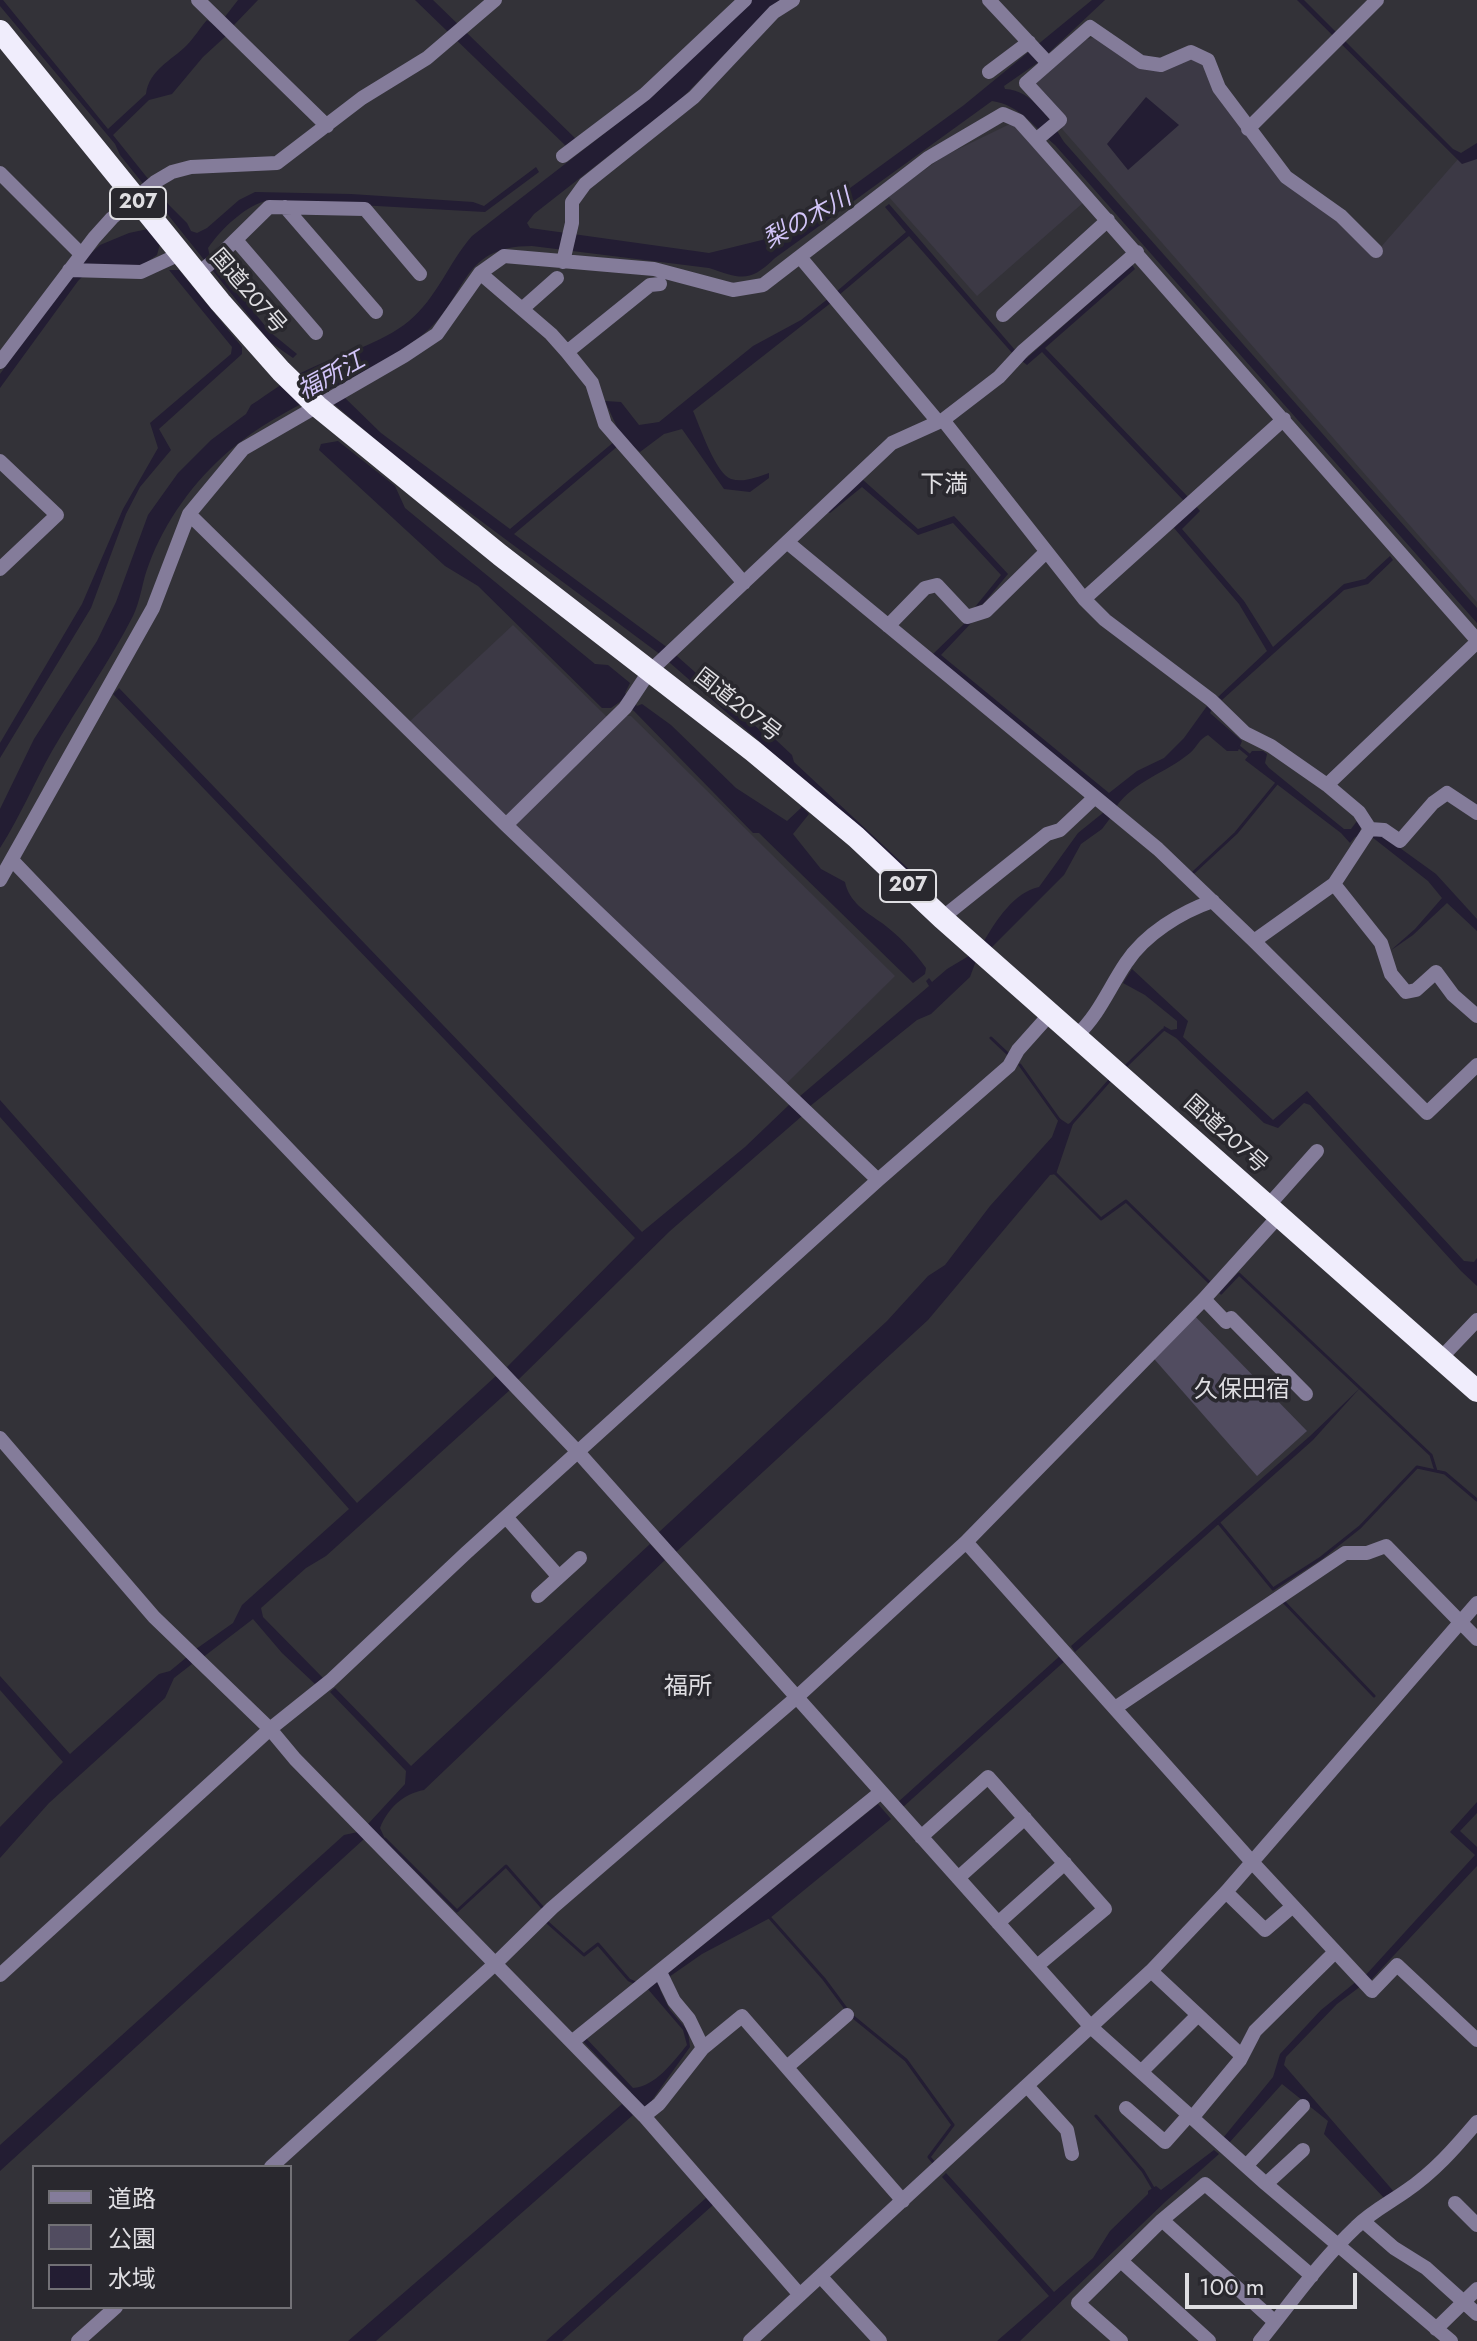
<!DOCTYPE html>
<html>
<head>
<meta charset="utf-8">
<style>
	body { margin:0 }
	#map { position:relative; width:1477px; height:2341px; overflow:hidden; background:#333238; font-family:Jost,"Noto Sans JP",sans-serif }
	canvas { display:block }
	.legend { position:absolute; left:32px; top:2165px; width:260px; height:144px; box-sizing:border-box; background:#29282e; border:2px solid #727176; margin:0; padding:10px 14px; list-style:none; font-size:24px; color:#dfdee2 }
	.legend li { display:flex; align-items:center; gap:16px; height:40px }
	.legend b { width:40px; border:2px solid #727176 }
	.scale { position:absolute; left:1185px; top:2273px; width:172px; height:36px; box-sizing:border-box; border:4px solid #dfdee2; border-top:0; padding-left:10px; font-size:24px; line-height:28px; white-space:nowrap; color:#dfdee2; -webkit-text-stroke:6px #29282e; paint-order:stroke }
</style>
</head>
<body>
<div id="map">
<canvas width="1477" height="2341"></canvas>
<ul class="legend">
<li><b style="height:10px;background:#847c9a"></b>道路</li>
<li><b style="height:22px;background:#514c60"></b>公園</li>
<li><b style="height:22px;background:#231d33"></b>水域</li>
</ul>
<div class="scale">100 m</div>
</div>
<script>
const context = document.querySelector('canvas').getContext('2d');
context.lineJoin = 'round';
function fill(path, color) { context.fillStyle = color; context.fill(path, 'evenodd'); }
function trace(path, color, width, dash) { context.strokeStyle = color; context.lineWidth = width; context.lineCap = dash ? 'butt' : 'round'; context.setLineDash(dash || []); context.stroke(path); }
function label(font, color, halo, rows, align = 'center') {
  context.font = font + ' Jost,"Noto Sans JP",sans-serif'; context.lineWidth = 7; context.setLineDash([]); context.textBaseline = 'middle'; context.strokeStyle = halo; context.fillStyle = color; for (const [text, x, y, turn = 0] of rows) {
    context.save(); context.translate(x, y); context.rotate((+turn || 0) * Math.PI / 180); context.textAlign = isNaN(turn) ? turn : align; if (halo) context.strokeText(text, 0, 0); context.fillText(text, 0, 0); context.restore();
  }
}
const built = new Path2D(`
	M 1097,37 L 1147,70 L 1161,71 L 1191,57 L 1203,63 L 1284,183 L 1339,221 L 1373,256 L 1459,158 L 1477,148 L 1477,602 L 1049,114 L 1025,91 L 1084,40 Z
	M 1014,122 L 1084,202 L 977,296 L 888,196 L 944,156 Z
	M 513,625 L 606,716 L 631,716 L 895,976 L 786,1084 L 408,723 Z`);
const green = new Path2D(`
	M 1187,1308 L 1307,1431 L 1257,1476 L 1148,1352 Z`);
const water = new Path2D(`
	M 0,0 L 3,0 L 108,129 L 146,94 C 149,70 171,61 187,45 C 194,38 200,28 207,20 L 217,27 L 238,0 L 258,0 L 234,25 L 231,24 L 227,35 L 203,57 L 172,94 L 149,100 L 113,135 L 169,205 L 187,223 L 191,231 L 197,233 L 207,228 L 239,200 L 255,192 L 351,194 L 473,202 L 484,206 L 536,167 L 539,172 L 485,212 L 269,200 C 246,205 222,228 208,248 L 210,257 L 270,332 L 297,354 L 293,358 L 270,342 L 120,155 L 115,144 L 0,6 Z
	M 415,0 L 433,0 L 576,139 L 567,147 Z
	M 751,0 L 780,0 L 770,7 L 682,98 L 534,214 L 527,223 L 530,228 L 709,253 L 762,240 L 813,215 L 964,105 L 1092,0 L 1105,0 L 1040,61 L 1004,86 L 1005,89 C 1033,90 1051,121 1064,142 L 1477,608 L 1477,623 L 1055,145 C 1035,128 1020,105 992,101 L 775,258 C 749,283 742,279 709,268 L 532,246 C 457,246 469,299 421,336 C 362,381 286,402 229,451 C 194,481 165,521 149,564 C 142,581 141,600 133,616 C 109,663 78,706 52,751 C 34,783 20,817 0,848 L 0,809 L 34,739 L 97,641 L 116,602 L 148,515 L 178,473 L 211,440 L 246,414 L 251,405 C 270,393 288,378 309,369 C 341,354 381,344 409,321 C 437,298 449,262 472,236 L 653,96 Z
	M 1297,0 L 1304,0 L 1453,149 L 1461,153 L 1477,143 L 1477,159 L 1462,164 Z
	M 1146,97 L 1179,125 L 1128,170 L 1107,144 Z
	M 889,204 L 1015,350 L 1027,358 L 1132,265 L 1135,269 L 1045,348 L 1189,498 L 1185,502 L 1042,352 L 1027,365 L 1013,354 L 909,236 L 839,295 L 836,292 L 906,232 L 885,207 Z
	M 148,229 L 160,244 L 157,255 L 141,266 L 94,265 L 78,281 L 0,388 L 0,374 L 82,262 L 100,245 L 129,233 Z
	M 169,270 L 179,270 L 242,347 L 242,354 L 159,429 L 171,450 L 140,487 L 126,514 L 91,608 L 0,758 L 0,743 L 82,604 L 123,509 L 158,448 L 150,423 L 231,354 L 232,347 Z
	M 829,298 L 832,302 L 693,411 C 700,427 716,474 731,479 C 744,483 757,477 769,473 L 769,478 L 750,492 L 724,489 L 682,429 L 664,434 L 640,452 L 625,440 L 514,534 L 668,648 L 771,740 L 775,739 L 792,755 L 794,762 L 914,874 L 914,883 L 808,789 L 758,740 L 661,655 L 403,463 L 333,403 L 343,396 L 381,433 L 510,529 L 621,436 L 605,401 L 621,402 L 639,425 L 659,422 L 753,346 L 801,320 Z
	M 338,441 L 395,486 L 405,508 L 595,664 L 608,665 L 630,683 L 625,693 L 637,706 L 642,704 L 671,725 L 736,788 L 787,821 L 802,807 L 809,814 L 793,834 L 821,869 L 845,882 C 849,902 866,912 882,923 C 898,935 914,951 926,968 L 925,974 L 913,983 L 759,833 L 753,833 L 634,711 L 621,701 L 611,708 L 602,708 L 478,586 L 445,566 L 319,450 L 321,444 Z
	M 862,479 L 918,529 L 954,516 L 1008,574 L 983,604 L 975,607 L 1001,575 L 953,523 L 918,535 L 862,487 L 830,513 L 826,511 Z
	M 1195,505 L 1200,511 L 1182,529 L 1244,601 L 1273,647 L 1344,584 L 1365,579 L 1390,556 L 1393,560 L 1368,584 L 1344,590 L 1222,700 L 1218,697 L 1267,651 L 1239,604 L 1174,528 Z
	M 975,619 L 941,655 L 1109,793 L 1137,771 L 1164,758 L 1184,738 L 1207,706 L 1212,709 L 1210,713 L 1242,741 L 1238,751 L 1227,751 L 1208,735 C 1199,739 1197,747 1190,753 C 1166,773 1134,781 1116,807 L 932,655 L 967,621 Z
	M 119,688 L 642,1232 L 745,1147 L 791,1103 L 802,1116 L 670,1231 L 518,1380 L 507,1367 L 635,1238 L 113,694 Z
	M 1252,751 L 1263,751 L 1267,754 L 1265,763 L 1269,768 L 1344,829 L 1351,829 L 1357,821 L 1361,826 L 1359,836 L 1355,837 L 1350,843 L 1341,833 L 1245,760 Z
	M 1104,812 L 1111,817 L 1102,829 L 1081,844 L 1064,875 L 991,948 L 984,941 C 996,921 1014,892 1039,887 L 1078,833 Z
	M 1374,834 L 1382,835 L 1436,874 L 1477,919 L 1477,931 L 1447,903 L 1413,935 L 1390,951 L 1415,929 L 1442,898 L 1428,881 L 1372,837 Z
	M 972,954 L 977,958 L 970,977 L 931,1014 L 917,1020 L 809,1107 L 799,1097 L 929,986 L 926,981 L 929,978 L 932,982 L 947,969 Z
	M 1132,969 L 1188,1021 L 1183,1037 L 1273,1120 L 1307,1091 L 1464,1261 L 1474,1262 L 1477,1258 L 1477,1286 L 1461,1271 L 1310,1105 L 1304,1103 L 1278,1128 L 1264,1123 L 1176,1038 L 1163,1030 L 1164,1026 L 1171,1030 L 1177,1029 L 1177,1021 L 1145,995 L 1123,983 Z
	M 0,1100 L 357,1503 L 497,1375 L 511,1389 L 326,1556 L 306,1568 L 261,1608 L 263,1617 L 323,1678 L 315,1684 L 282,1653 L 253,1619 L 202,1658 L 196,1649 L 233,1623 L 242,1605 L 349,1509 L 0,1117 Z
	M 1059,1118 L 1068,1124 L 1074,1121 L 1056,1174 L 1050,1175 L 928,1320 L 675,1553 L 658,1533 L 887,1321 L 928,1276 L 945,1265 L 990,1206 L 1052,1137 Z
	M 1360,1388 L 1313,1440 L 1075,1652 L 1071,1646 L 1310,1436 Z
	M 650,1544 L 665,1560 L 424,1790 C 403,1794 388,1808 380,1828 L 385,1839 L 377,1836 L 368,1824 L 405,1784 L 406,1771 L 330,1692 L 335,1688 L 411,1766 Z
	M 1062,1654 L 1067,1659 L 902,1808 L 897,1803 Z
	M 187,1657 L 192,1664 L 174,1678 L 165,1698 L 49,1803 L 0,1858 L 0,1827 L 63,1762 L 0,1690 L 0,1676 L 70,1754 L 159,1674 L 170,1671 Z
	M 1477,1802 L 1477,1813 L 1460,1831 L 1477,1847 L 1477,1866 L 1369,1982 L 1364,1977 L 1475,1855 L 1450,1832 Z
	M 878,1804 L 891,1819 L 770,1918 L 702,1954 L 669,1977 L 667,1974 Z
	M 358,1832 L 364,1839 L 0,2171 L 0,2145 L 344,1835 Z
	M 661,1979 L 660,1990 L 670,2010 L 688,2031 L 690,2047 L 652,2100 L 652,2105 L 647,2108 L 641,2107 L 631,2097 L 631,2092 L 580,2038 L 584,2036 L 633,2088 C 655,2087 674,2061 687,2045 L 683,2030 L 647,1988 Z
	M 1357,1981 L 1361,1986 L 1337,2004 L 1286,2057 L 1284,2065 L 1395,2193 L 1385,2199 L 1324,2134 L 1328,2121 L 1282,2084 L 1229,2143 L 1223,2138 L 1273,2077 L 1280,2054 L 1321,2010 Z
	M 622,2104 L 633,2115 L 376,2341 L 348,2341 Z
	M 1214,2150 L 1219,2154 L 1165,2202 L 1020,2341 L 997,2341 L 1049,2296 L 942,2177 L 946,2173 L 1054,2292 L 1093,2258 L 1110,2231 L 1148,2194 L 1148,2191 L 1156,2186 L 1161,2190 Z
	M 706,2198 L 713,2205 L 562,2341 L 546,2341 Z`);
const stream = new Path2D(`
	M 1239,747 L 1249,755
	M 1194,872 L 1236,833 L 1276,784
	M 991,1038 L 1008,1054
	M 1020,1065 L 1060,1121
	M 1127,1065 L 1163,1030
	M 1072,1123 L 1110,1080
	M 1055,1173 L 1101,1219 L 1126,1201 L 1209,1282
	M 1221,1293 L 1239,1274 L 1431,1455 L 1436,1471
	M 1218,1522 L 1273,1589 L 1321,1558 L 1360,1527 L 1417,1467 L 1445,1473 L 1477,1500
	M 1283,1601 L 1374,1696
	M 385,1839 L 457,1911 L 506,1866 L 542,1907
	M 770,1918 L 824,1979 L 847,2010
	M 547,1922 L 584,1955 L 598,1944 L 629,1980 L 638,1984
	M 852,2016 L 906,2060 L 953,2125 L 929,2157 L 935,2164
	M 1096,2116 L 1143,2171 L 1153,2188`);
const minor = new Path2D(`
	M 198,0 L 327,126
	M 989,0 L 1048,63
	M 989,72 L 1029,42
	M 1248,129 L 1377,0
	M 1036,140 L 1060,120 L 1026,83 L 1090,27 L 1141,62 L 1161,65 L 1191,52 L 1208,60 L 1219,88 L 1286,177 L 1341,216 L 1376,251
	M 563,156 L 645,94 L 745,0
	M 0,173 L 81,254
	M 285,207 L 376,312
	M 236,240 L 316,333
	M 800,257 L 935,418 L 935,423
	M 563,262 L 572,223 L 572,202 L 585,184 L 694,97 L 774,12 L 793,0
	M 69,270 L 141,272 L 180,254
	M 480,273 L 551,334 L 567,352 L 592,383 L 605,424 L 744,583
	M 197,274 L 216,259 L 269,207 L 365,209 L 420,274
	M 522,309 L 557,278
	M 1003,315 L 1108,220
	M 567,352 L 650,285 L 660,284
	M 0,362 L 94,238 L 112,218 L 155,182 L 172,172 L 191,167 L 277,163 L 362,98 L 427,58 L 495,0
	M 943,420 L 1084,599 L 1105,620 L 1211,700 L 1245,733 L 1271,746 L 1327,785 L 1359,812 L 1370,829
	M 0,461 L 57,515 L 0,569
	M 189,514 L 506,825 L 878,1180
	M 787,542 L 1158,849 L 1254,941 L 1427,1113 L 1477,1065
	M 1084,599 L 1284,419
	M 888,626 L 925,588 L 937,585 L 967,617 L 986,611 L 1046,552
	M 1327,785 L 1477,642
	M 506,825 L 625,708 L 649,672 L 892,443 L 943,420 L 999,377 L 1023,351 L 1137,252
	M 1370,829 L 1384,830 L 1400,841 L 1433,803 L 1447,793 L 1477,813
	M 12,860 L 578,1452 L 1092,2028 L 1266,2184 L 1451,2341
	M 0,880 L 153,608 L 189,514 L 243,449 L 404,356 L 437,334 L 480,273 L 504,256 L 654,269 L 733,290 L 763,285 L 928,158 L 1003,114 L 1019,121 L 1036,140 L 1477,640
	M 1334,884 L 1381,943 L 1391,974 L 1406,992 L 1416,990 L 1436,972 L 1453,995 L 1477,1016
	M 942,918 L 1047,834 L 1060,830 L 1094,798
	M 1254,941 L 1334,884 L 1370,829
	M 1076,1036 C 1099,1015 1109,988 1126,963 C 1145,934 1181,912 1213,901
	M 1267,1207 L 1317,1151
	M 1204,1299 L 1226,1322 L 1231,1318 L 1306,1394
	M 1440,1359 L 1477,1320
	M 0,1438 L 154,1617 L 270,1729 L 295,1759 L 644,2116 L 800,2295
	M 506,1517 L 559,1577
	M 966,1542 L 1252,1862 L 1372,1991 L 1397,1965 L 1477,2040
	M 538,1596 L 580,1558
	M 1115,1708 L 1345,1553 L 1367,1553 L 1386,1546 L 1477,1639
	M 921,1837 L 988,1777 L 1105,1909 L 1037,1966
	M 958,1878 L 1025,1818
	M 1226,1892 L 1265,1930 L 1293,1906
	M 998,1923 L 1065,1863
	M 1151,1971 L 1242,2056
	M 660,1972 L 674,2001 L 689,2019 L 703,2048
	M 0,1975 L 270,1729 L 330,1681 L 466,1553 L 878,1180 L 1009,1066 L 1018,1050 L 1051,1013
	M 573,2041 L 881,1792
	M 787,2067 L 847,2015
	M 1141,2072 L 1198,2015
	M 1028,2087 L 1067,2130 L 1072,2154
	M 1126,2108 L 1165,2142 L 1189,2115
	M 644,2116 L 659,2104 L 703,2048 L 742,2016 L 903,2201
	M 1192,2118 L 1240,2060 L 1255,2031 L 1335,1952
	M 1246,2166 L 1303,2106
	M 271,2167 L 496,1963 L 552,1908 L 797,1697 L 966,1542 L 1204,1299 L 1278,1217
	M 1266,2184 L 1303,2150
	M 1455,2203 L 1477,2225
	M 1162,2220 L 1275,2322
	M 1363,2221 L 1394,2248 L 1426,2268 L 1477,2314
	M 1121,2261 L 1209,2341
	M 821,2277 L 880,2341
	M 1436,2329 L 1477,2289
	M 78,2341 L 116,2307
	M 750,2341 L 1151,1971 L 1226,1892 L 1477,1603
	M 1121,2341 L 1078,2303 L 1162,2220 L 1205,2184 L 1312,2276
	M 1260,2341 C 1291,2303 1320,2261 1356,2227 C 1371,2212 1389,2203 1406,2191 C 1434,2172 1455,2148 1477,2122`);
const highway = new Path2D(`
	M 0,31 L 220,302 L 281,371 L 317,406 L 500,555 L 753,751 L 856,837 L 942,918 L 1477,1391`);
const shields = [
	[138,203,56],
	[908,886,56]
];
const shieldNames = [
	["207",138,203],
	["207",908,886]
];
const streetNames = [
	["国道207号",247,292,49],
	["国道207号",737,706,38],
	["国道207号",1225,1135,42]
];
const waterNames = [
	["梨の木川",808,220,-29],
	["福所江",332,377,-29]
];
const neighbourhoodNames = [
	["下満",944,486],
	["久保田宿",1242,1391],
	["福所",688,1688]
];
fill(built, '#3c3945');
fill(green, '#514c60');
fill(water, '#231d33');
trace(stream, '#231d33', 3);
trace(minor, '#847c9a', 14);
trace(highway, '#f0edfc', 22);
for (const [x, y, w] of shields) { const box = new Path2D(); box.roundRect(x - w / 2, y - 16, w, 32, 6); context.fillStyle = '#29282e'; context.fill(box); trace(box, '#dfdee2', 2); }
label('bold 20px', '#dfdee2', null, shieldNames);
label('22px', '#dfdee2', '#29282e', streetNames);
label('italic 24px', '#d2c4f8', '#29282e', waterNames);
label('24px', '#dfdee2', '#29282e', neighbourhoodNames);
</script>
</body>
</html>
